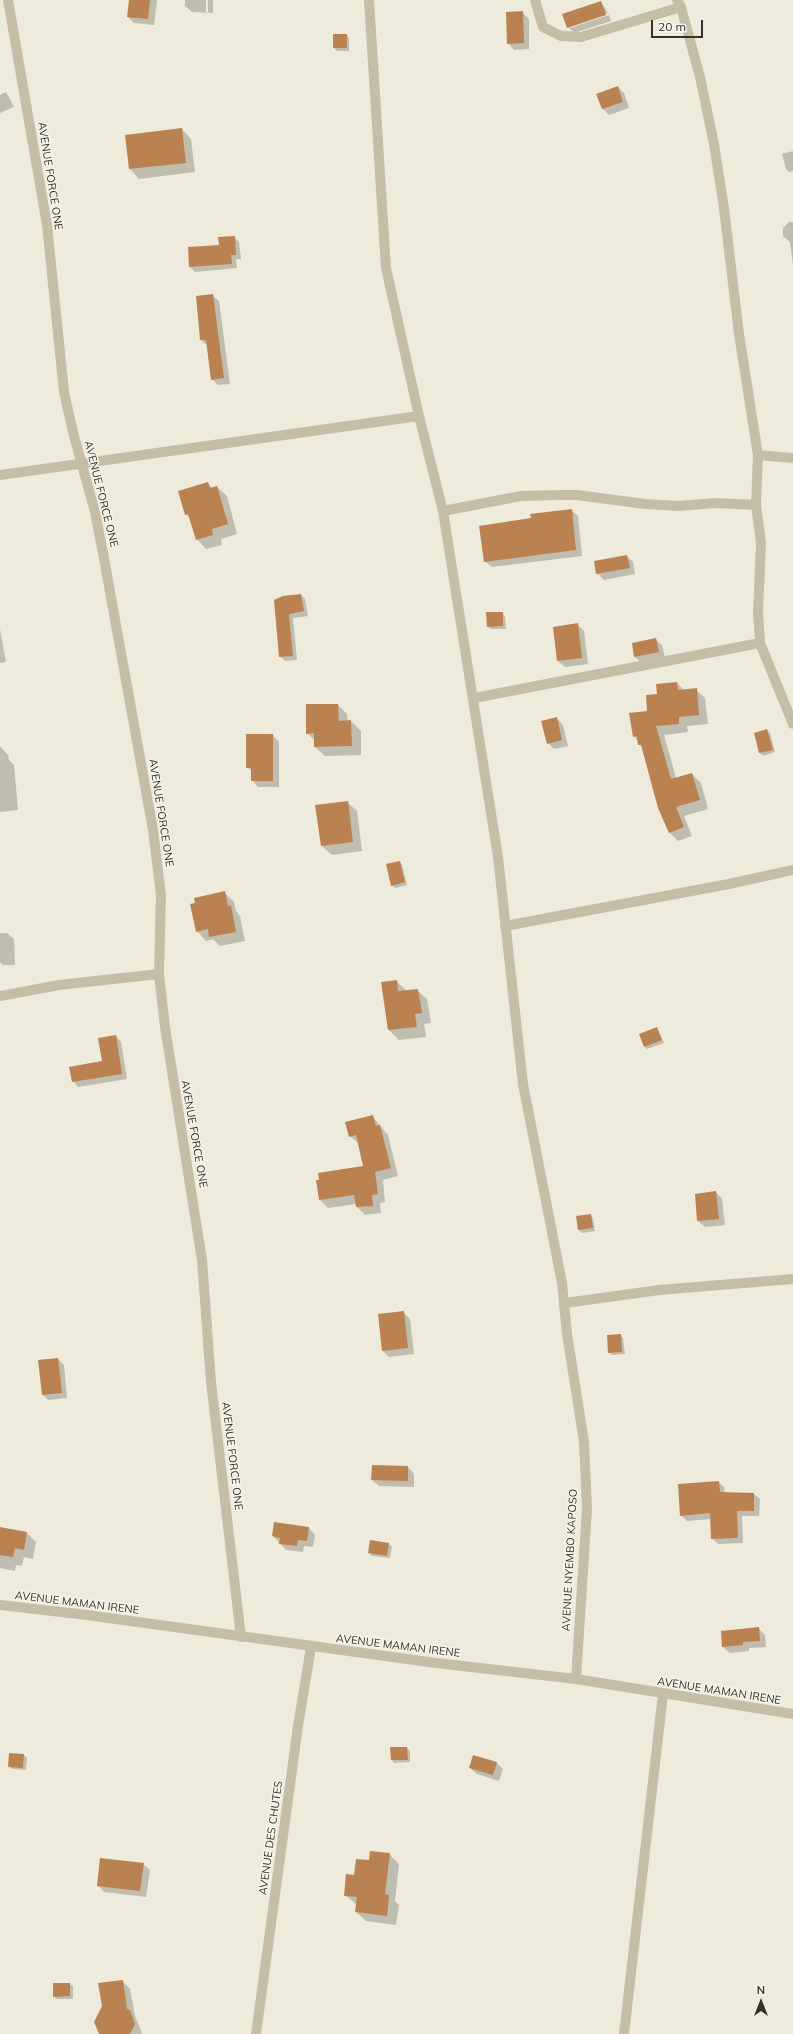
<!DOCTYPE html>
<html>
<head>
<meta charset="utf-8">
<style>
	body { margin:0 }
	#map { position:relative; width:793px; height:2034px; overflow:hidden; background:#efebdc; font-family:Mulish,sans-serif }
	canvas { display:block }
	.north { position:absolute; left:741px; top:1982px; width:40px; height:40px; -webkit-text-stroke:3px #f7f4e8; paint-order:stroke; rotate:0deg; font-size:11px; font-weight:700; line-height:16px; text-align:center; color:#342f28 }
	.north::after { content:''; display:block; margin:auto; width:14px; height:18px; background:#342f28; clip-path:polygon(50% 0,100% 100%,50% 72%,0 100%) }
	.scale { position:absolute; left:651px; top:20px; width:52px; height:18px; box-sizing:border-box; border:2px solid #342f28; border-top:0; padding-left:5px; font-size:12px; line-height:14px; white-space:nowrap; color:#342f28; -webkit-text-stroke:3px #f7f4e8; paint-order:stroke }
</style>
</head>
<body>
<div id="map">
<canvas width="793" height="2034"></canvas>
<div class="north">N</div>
<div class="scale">20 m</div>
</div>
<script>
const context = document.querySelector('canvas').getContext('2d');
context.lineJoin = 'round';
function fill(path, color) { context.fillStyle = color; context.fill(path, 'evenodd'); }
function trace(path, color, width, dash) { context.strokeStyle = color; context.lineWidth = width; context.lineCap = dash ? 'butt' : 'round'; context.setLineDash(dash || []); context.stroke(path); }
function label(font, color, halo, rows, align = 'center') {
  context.font = font + ' Mulish,sans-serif'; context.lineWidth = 3; context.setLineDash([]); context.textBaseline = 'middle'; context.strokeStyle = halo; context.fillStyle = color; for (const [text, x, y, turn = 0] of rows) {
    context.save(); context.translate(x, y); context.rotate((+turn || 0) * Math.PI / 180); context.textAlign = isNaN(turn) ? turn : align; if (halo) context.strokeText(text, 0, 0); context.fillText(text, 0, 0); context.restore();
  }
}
const shadow = new Path2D(`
	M 130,0 L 157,0 L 154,25 L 134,23 L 128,17 Z
	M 185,0 L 206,0 L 206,12 L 208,12 L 208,0 L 213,0 L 213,13 L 192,12 L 185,6 Z
	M 601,2 L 608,13 L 570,26 L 570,28 L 609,15 L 611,21 L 574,33 L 568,27 Z
	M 522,12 L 529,19 L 529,49 L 514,50 L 508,43 Z
	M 347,35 L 349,38 L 349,51 L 337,51 L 334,48 Z
	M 618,87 L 624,93 L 629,108 L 609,115 L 603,109 Z
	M 6,92 L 14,107 L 0,113 L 0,95 Z
	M 182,129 L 191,139 L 195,172 L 139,179 L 130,169 L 126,136 Z
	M 793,151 L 793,171 L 789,172 L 786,169 L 782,154 Z
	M 789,222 L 793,222 L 793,265 L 790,242 L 783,236 L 783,228 Z
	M 234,237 L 239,242 L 241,259 L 236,259 L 237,268 L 195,272 L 190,267 Z
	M 212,295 L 219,301 L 230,384 L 218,385 L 212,379 L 208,346 L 201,340 Z
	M 208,483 L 212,488 L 217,487 L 227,496 L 237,534 L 221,539 L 222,545 L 206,549 L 197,539 L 191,520 L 186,514 Z
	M 571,510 L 578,516 L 582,556 L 492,567 L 485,561 L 532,518 Z
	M 627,556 L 633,562 L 635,574 L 604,580 L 597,573 Z
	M 301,595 L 305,599 L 308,616 L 293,618 L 297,660 L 285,661 L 280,656 L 275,601 Z
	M 502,613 L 505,616 L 506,629 L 491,629 L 488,626 Z
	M 578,625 L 584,631 L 588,664 L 565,667 L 558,661 L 554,627 Z
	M 0,629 L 6,662 L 0,663 Z
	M 655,639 L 662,645 L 665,658 L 642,663 L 635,657 Z
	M 677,683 L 685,691 L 696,690 L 705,698 L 708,724 L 687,726 L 688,732 L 664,735 L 676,778 L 692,774 L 701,783 L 708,809 L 684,816 L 692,836 L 678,841 L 670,833 L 643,749 L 634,736 L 658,695 Z
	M 338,705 L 347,714 L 348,722 L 351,721 L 361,731 L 361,755 L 325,756 L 315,747 L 315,741 L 307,733 Z
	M 557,718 L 563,725 L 568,746 L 554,749 L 548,743 Z
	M 767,730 L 770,733 L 775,752 L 763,756 L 760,753 L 755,734 Z
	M 273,735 L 279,742 L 279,787 L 258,787 L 252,780 L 252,772 L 247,767 Z
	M 0,746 L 8,755 L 9,760 L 14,765 L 18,810 L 0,812 Z
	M 347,802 L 357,811 L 362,851 L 332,855 L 322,846 Z
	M 400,862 L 402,865 L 407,885 L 395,888 L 392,885 Z
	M 224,892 L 234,902 L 236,911 L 240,916 L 245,941 L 220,946 L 213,939 L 206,941 L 197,931 Z
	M 0,933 L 7,933 L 14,939 L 15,965 L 3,965 L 0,962 Z
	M 396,981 L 406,990 L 417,990 L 427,999 L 431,1023 L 424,1024 L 426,1037 L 399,1040 L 389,1030 L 382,983 Z
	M 657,1028 L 664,1043 L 647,1049 L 644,1046 Z
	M 116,1036 L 121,1042 L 127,1079 L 78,1087 L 73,1081 L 103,1062 Z
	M 373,1117 L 388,1135 L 398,1176 L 383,1180 L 385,1202 L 380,1203 L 381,1213 L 365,1215 L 357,1207 L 356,1204 L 328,1208 L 320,1200 L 365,1166 L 359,1144 L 350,1136 Z
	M 716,1192 L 722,1199 L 725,1225 L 705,1227 L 698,1221 Z
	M 590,1215 L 593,1218 L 595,1231 L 582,1233 L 579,1230 L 577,1217 Z
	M 403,1312 L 410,1319 L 414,1354 L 389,1357 L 383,1351 Z
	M 620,1335 L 623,1338 L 625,1354 L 612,1355 L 609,1352 Z
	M 58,1359 L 64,1365 L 67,1398 L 48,1400 L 43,1395 L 39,1361 Z
	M 408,1467 L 414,1474 L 414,1487 L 379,1486 L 372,1480 Z
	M 718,1482 L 724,1487 L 725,1493 L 754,1494 L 760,1499 L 759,1516 L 742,1516 L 743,1543 L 718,1544 L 712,1538 L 712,1519 L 687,1521 L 681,1515 Z
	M 275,1524 L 309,1528 L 315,1535 L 313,1547 L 304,1546 L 303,1552 L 286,1550 L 273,1536 Z
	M 0,1528 L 27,1533 L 36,1542 L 33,1559 L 24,1557 L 22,1566 L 16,1565 L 15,1571 L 0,1568 Z
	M 371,1541 L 389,1544 L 392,1547 L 390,1558 L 372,1556 L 369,1553 Z
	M 758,1628 L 765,1635 L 766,1647 L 749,1648 L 749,1651 L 730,1653 L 723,1647 Z
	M 407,1748 L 410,1751 L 410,1762 L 394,1763 L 392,1760 Z
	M 24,1755 L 27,1758 L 26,1770 L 12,1769 L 9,1766 Z
	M 497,1763 L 503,1769 L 499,1781 L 477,1774 L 470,1768 Z
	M 389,1854 L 399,1864 L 395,1901 L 399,1905 L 396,1925 L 366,1921 L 356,1912 L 357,1905 L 345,1895 L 355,1876 L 370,1861 Z
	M 143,1864 L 150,1870 L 146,1897 L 104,1892 L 98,1885 Z
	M 122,1981 L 130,1989 L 135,2016 L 142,2033 L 141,2034 L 100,2034 Z
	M 70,1984 L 73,1986 L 73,1999 L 57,1999 L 54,1996 Z`);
const building = new Path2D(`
	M 129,0 L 150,0 L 148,19 L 127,17 Z
	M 601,1 L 606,15 L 567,28 L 562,14 Z
	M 523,11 L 524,43 L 507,44 L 506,12 Z
	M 333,34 L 347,34 L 347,48 L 333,48 Z
	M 618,86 L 623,102 L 602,109 L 596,94 Z
	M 182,128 L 186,163 L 129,169 L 125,135 Z
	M 235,236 L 236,255 L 231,255 L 232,264 L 189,267 L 188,247 L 219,245 L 218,237 Z
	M 213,294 L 224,378 L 211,380 L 206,340 L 200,340 L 196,296 Z
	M 208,482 L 210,488 L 217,486 L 228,524 L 212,529 L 213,535 L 196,540 L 188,514 L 185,515 L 178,491 Z
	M 572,509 L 576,550 L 484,562 L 479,526 L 531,518 L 530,514 Z
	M 627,555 L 630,568 L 596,574 L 594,561 Z
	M 301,594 L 304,611 L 289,614 L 293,656 L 279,657 L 274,600 L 283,596 Z
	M 486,612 L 503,612 L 503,626 L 487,627 Z
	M 578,623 L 582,658 L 557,661 L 553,627 Z
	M 656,638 L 659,652 L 634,657 L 632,643 Z
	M 677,682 L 678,690 L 697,688 L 699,715 L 679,717 L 679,724 L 656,726 L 671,779 L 692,773 L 700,800 L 676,807 L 684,827 L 669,833 L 658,808 L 641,745 L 638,745 L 637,736 L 633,737 L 629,713 L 647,711 L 646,695 L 657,694 L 656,684 Z
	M 306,704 L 338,704 L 339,721 L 351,720 L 352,746 L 314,747 L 314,733 L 306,734 Z
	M 557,717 L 562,740 L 547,744 L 541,721 Z
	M 767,729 L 773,750 L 759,753 L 754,733 Z
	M 246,734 L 273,734 L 273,781 L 251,781 L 251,768 L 246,768 Z
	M 348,801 L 353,842 L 321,846 L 315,805 Z
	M 400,861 L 405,882 L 391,886 L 386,864 Z
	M 225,891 L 228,906 L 231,905 L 236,932 L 209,937 L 208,929 L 196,932 L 190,904 L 195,903 L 194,898 Z
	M 397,980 L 398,991 L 418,989 L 422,1013 L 415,1014 L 417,1027 L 388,1030 L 381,982 Z
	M 657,1027 L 662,1040 L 644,1047 L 639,1034 Z
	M 116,1035 L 122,1074 L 72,1082 L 69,1067 L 102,1061 L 98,1038 Z
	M 373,1115 L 376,1126 L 380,1125 L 391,1168 L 375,1172 L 378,1194 L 372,1195 L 373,1206 L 356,1207 L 354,1195 L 319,1200 L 316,1180 L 319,1180 L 318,1173 L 363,1166 L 356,1135 L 349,1137 L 345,1122 Z
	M 716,1191 L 719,1219 L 697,1221 L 695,1194 Z
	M 591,1214 L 593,1228 L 578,1230 L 576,1216 Z
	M 404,1311 L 408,1348 L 382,1351 L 378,1314 Z
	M 621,1334 L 622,1352 L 608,1353 L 607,1335 Z
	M 58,1358 L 62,1393 L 42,1395 L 38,1360 Z
	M 372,1465 L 408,1466 L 408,1481 L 371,1480 Z
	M 719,1481 L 720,1492 L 754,1493 L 754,1511 L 737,1511 L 738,1538 L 711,1539 L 710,1513 L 680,1516 L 678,1484 Z
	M 274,1522 L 309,1527 L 307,1541 L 298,1540 L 297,1546 L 279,1544 L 280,1538 L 272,1536 Z
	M 0,1527 L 27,1532 L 24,1550 L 15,1548 L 13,1557 L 0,1555 Z
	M 370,1540 L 389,1543 L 387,1556 L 368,1553 Z
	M 759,1627 L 760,1641 L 743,1642 L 743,1645 L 722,1647 L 721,1631 Z
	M 390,1747 L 407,1747 L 408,1760 L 391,1760 Z
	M 9,1753 L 24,1754 L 23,1768 L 8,1767 Z
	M 473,1755 L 497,1762 L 493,1775 L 469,1768 Z
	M 370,1851 L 390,1853 L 385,1894 L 389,1895 L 387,1916 L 355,1912 L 357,1897 L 344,1896 L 346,1874 L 354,1875 L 356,1859 L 369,1860 Z
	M 100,1858 L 144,1863 L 140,1891 L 97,1886 Z
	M 123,1980 L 127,2009 L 130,2010 L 135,2024 L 130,2034 L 99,2034 L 94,2022 L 102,2006 L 98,1983 Z
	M 53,1983 L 70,1983 L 70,1996 L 53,1997 Z`);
const street = new Path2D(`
	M 8,0 L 47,225 L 64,392 L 74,436 L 95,512 L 103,553 L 153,830 L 161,895 L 159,974 L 165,1027 L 202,1260 L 211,1382 L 241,1637
	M 369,0 L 386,268 L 419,416 L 443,511 L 498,857 L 523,1084 L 562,1283 L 567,1334 L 584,1442 L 587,1509 L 576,1679
	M 535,0 L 543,27 L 561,36 L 581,37 L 681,7
	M 677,0 L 681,7 L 700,77 L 714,144 L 724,208 L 739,334 L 758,455 L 793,458
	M 758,455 L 756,505 L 761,543 L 758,612 L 760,643 L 793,724
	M 0,475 L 419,416
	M 443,511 L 521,496 L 560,495 L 577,495 L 645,504 L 678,506 L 715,503 L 756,505
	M 474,698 L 760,643
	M 505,926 L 729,884 L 793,870
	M 0,996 L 59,985 L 159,974
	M 565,1303 L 659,1290 L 793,1279
	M 0,1605 L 87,1615 L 436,1663 L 576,1679 L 793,1714
	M 256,2034 L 298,1726 L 311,1647
	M 624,2034 L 663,1694`);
const streetNames = [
	["AVENUE FORCE ONE",50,176,81],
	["AVENUE FORCE ONE",101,494,76],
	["AVENUE FORCE ONE",161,813,81],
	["AVENUE FORCE ONE",194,1134,80],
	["AVENUE FORCE ONE",232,1456,83],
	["AVENUE NYEMBO KAPOSO",570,1560,-87],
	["AVENUE MAMAN IRENE",77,1603,7],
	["AVENUE MAMAN IRENE",398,1646,7],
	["AVENUE MAMAN IRENE",719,1691,9],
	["AVENUE DES CHUTES",271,1838,-82]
];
fill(shadow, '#0003');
fill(building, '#b98250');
trace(street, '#c6bda9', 10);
label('11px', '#342f28', '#f7f4e8', streetNames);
</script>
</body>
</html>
